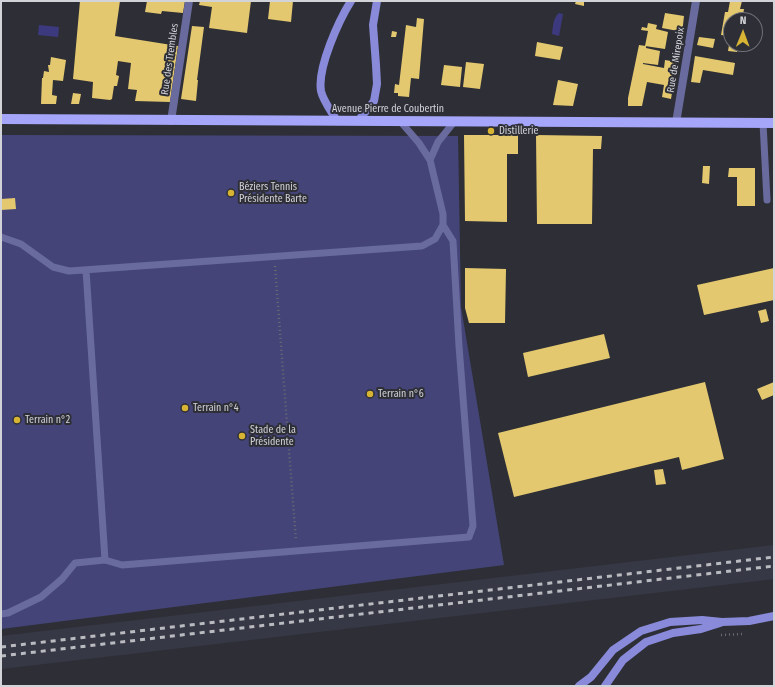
<!DOCTYPE html>
<html>
<head>
<meta charset="utf-8">
<style>
	body { margin:0 }
	#map { position:relative; width:775px; height:687px; overflow:hidden; background:#2e2f36; font-family:"Fira Sans Condensed",sans-serif }
	canvas { display:block }
	.frame { position:absolute; inset:0; border:2px solid #d2d3d8; pointer-events:none }
	.north { position:absolute; left:723px; top:12px; width:40px; height:40px; box-sizing:border-box; background:#2e2f36; border:1px solid #707177; border-radius:50%; rotate:1deg; font-size:11px; font-weight:700; line-height:16px; text-align:center; color:#d2d3d8 }
	.north::after { content:''; display:block; margin:auto; width:14px; height:18px; background:#d7b434; clip-path:polygon(50% 0,100% 100%,50% 72%,0 100%) }
</style>
</head>
<body>
<div id="map">
<canvas width="775" height="687"></canvas>
<div class="frame"></div>
<div class="north">N</div>
</div>
<script>
const context = document.querySelector('canvas').getContext('2d');
context.lineJoin = 'round';
function fill(path, color) { context.fillStyle = color; context.fill(path, 'evenodd'); }
function trace(path, color, width, dash) { context.strokeStyle = color; context.lineWidth = width; context.lineCap = dash ? 'butt' : 'round'; context.setLineDash(dash || []); context.stroke(path); }
function label(font, color, halo, rows, align = 'center') {
  context.font = font + ' "Fira Sans Condensed",sans-serif'; context.lineWidth = 4; context.setLineDash([]); context.textBaseline = 'middle'; context.strokeStyle = halo; context.fillStyle = color; for (const [text, x, y, turn = 0] of rows) {
    context.save(); context.translate(x, y); context.rotate((+turn || 0) * Math.PI / 180); context.textAlign = isNaN(turn) ? turn : align; if (halo) context.strokeText(text, 0, 0); context.fillText(text, 0, 0); context.restore();
  }
}
const built = new Path2D(`
	M 774,545 L 774,579 L 1,669 L 1,636 Z`);
const green = new Path2D(`
	M 1,135 L 458,136 L 461,307 L 504,565 L 1,629 Z`);
const water = new Path2D(`
	M 559,13 L 563,14 L 559,36 L 552,34 C 553,27 553,18 559,13 Z
	M 39,25 L 59,27 L 58,37 L 38,35 Z`);
const building = new Path2D(`
	M 80,1 L 120,1 L 115,36 L 178,46 L 170,102 L 135,101 L 137,90 L 128,89 L 131,63 L 118,61 L 116,75 L 119,76 L 117,86 L 114,86 L 112,99 L 110,100 L 92,98 L 93,82 L 73,79 Z
	M 147,1 L 185,1 L 183,13 L 162,11 L 161,14 L 145,12 Z
	M 200,1 L 251,1 L 247,33 L 209,28 L 212,7 L 199,5 Z
	M 270,1 L 293,1 L 291,22 L 268,19 Z
	M 576,1 L 584,1 L 584,6 L 575,4 Z
	M 730,1 L 742,1 L 740,9 L 744,9 L 743,15 L 740,14 L 739,20 L 731,20 L 731,36 L 721,35 L 725,12 L 728,12 Z
	M 665,13 L 684,16 L 682,34 L 677,33 L 678,31 L 662,28 Z
	M 417,18 L 424,19 L 419,79 L 411,78 L 409,97 L 398,96 L 398,93 L 394,93 L 395,84 L 399,85 L 406,25 L 416,27 Z
	M 648,23 L 657,25 L 656,29 L 668,32 L 665,49 L 645,46 L 648,31 L 641,30 L 642,27 L 647,28 Z
	M 192,26 L 204,27 L 197,80 L 198,80 L 196,101 L 181,99 Z
	M 392,31 L 397,32 L 396,37 L 391,37 Z
	M 699,37 L 715,39 L 713,48 L 697,45 Z
	M 730,39 L 731,44 L 738,44 L 737,52 L 728,51 Z
	M 537,42 L 563,47 L 560,60 L 535,56 Z
	M 639,45 L 646,46 L 646,48 L 660,51 L 658,65 L 643,63 L 643,64 L 664,68 L 665,60 L 677,62 L 671,99 L 662,97 L 664,85 L 647,82 L 642,106 L 628,106 L 628,98 Z
	M 695,56 L 735,63 L 733,75 L 703,70 L 700,83 L 691,82 Z
	M 51,57 L 66,60 L 63,81 L 53,80 L 52,95 L 57,96 L 56,104 L 41,104 L 42,78 L 43,78 L 44,71 L 49,72 L 48,65 L 50,65 Z
	M 466,62 L 484,64 L 480,89 L 463,87 Z
	M 444,65 L 462,67 L 460,87 L 441,85 Z
	M 558,80 L 578,84 L 573,106 L 553,105 Z
	M 73,93 L 81,94 L 79,104 L 71,104 Z
	M 464,135 L 518,135 L 518,154 L 507,154 L 507,222 L 465,221 Z
	M 536,135 L 602,136 L 601,149 L 593,149 L 592,224 L 537,224 Z
	M 703,166 L 710,166 L 709,184 L 702,183 Z
	M 729,168 L 755,168 L 755,206 L 737,206 L 737,177 L 728,177 Z
	M 15,198 L 16,209 L 1,210 L 1,199 Z
	M 465,268 L 506,269 L 505,323 L 469,323 L 465,308 Z
	M 774,268 L 774,300 L 704,315 L 697,285 Z
	M 766,309 L 769,321 L 761,323 L 758,311 Z
	M 604,334 L 610,358 L 528,377 L 523,353 Z
	M 705,382 L 724,459 L 682,470 L 679,457 L 514,497 L 498,433 Z
	M 774,382 L 774,395 L 762,400 L 757,389 Z
	M 663,469 L 666,484 L 656,485 L 654,470 Z`);
const path = new Path2D(`
	M 275,266 L 296,541
	M 721,635 L 742,634`);
const service = new Path2D(`
	M 763,123 L 767,200
	M 430,160 L 438,142 L 454,122
	M 1,237 L 21,244 L 53,267 L 69,271 L 422,246 L 435,239 L 443,225 L 443,214 L 430,160 L 419,143 L 400,121
	M 105,560 L 122,565 L 469,537 L 473,526 L 459,346 L 453,241 L 443,225
	M 1,614 L 8,613 L 41,597 L 62,579 L 75,563 L 105,560 L 86,270`);
const minor = new Path2D(`
	M 171,121 L 189,1
	M 676,123 L 696,1`);
const secondary = new Path2D(`
	M 337,121 C 332,112 323,101 321,91 C 317,68 339,20 351,1
	M 358,121 L 374,101 L 377,84 L 376,65 L 373,25 L 377,1
	M 579,686 L 591,677 L 613,650 L 641,631 L 670,622 L 702,620 L 722,622 L 749,621 L 774,616
	M 605,686 L 623,660 L 646,642 L 673,633 L 701,629 L 720,623`);
const primary = new Path2D(`
	M 1,119 L 774,123`);
const rail = new Path2D(`
	M 1,647 L 774,557
	M 1,656 L 774,566`);
const markers = [
	[491,131,4,"#d7b434"],
	[231,193,4,"#d7b434"],
	[370,394,4,"#d7b434"],
	[185,408,4,"#d7b434"],
	[17,420,4,"#d7b434"],
	[242,436,4,"#d7b434"]
];
const streetNames = [
	["Rue des Trembles",170,59,-82],
	["Rue de Mirepoix",676,60,-81],
	["Avenue Pierre de Coubertin",388,109]
];
const poiNames = [
	["Distillerie",499,131],
	["Béziers Tennis",239,187],
	["Présidente Barte",239,199],
	["Terrain n°6",378,394],
	["Terrain n°4",193,408],
	["Terrain n°2",25,420],
	["Stade de la",250,430],
	["Présidente",250,442]
];
fill(built, '#373845');
fill(green, '#444479');
fill(water, '#3d397e');
fill(building, '#e3c86f');
trace(path, '#6b6c72', 2.5, [1, 3]);
trace(service, '#696a9d', 7);
trace(minor, '#696a9d', 8);
trace(secondary, '#898ada', 8);
trace(primary, '#a5a6f9', 10);
trace(rail, '#babbc0', 3, [5, 5]);
for (const [x, y, r, color] of markers) { const dot = new Path2D(); dot.arc(x, y, r, 0, 2 * Math.PI); context.fillStyle = color; context.fill(dot); trace(dot, '#2e2f36', 1.5); }
label('10px', '#d2d3d8', '#2e2f36', streetNames);
label('10px', '#d2d3d8', '#2e2f36', poiNames, 'left');
</script>
</body>
</html>
